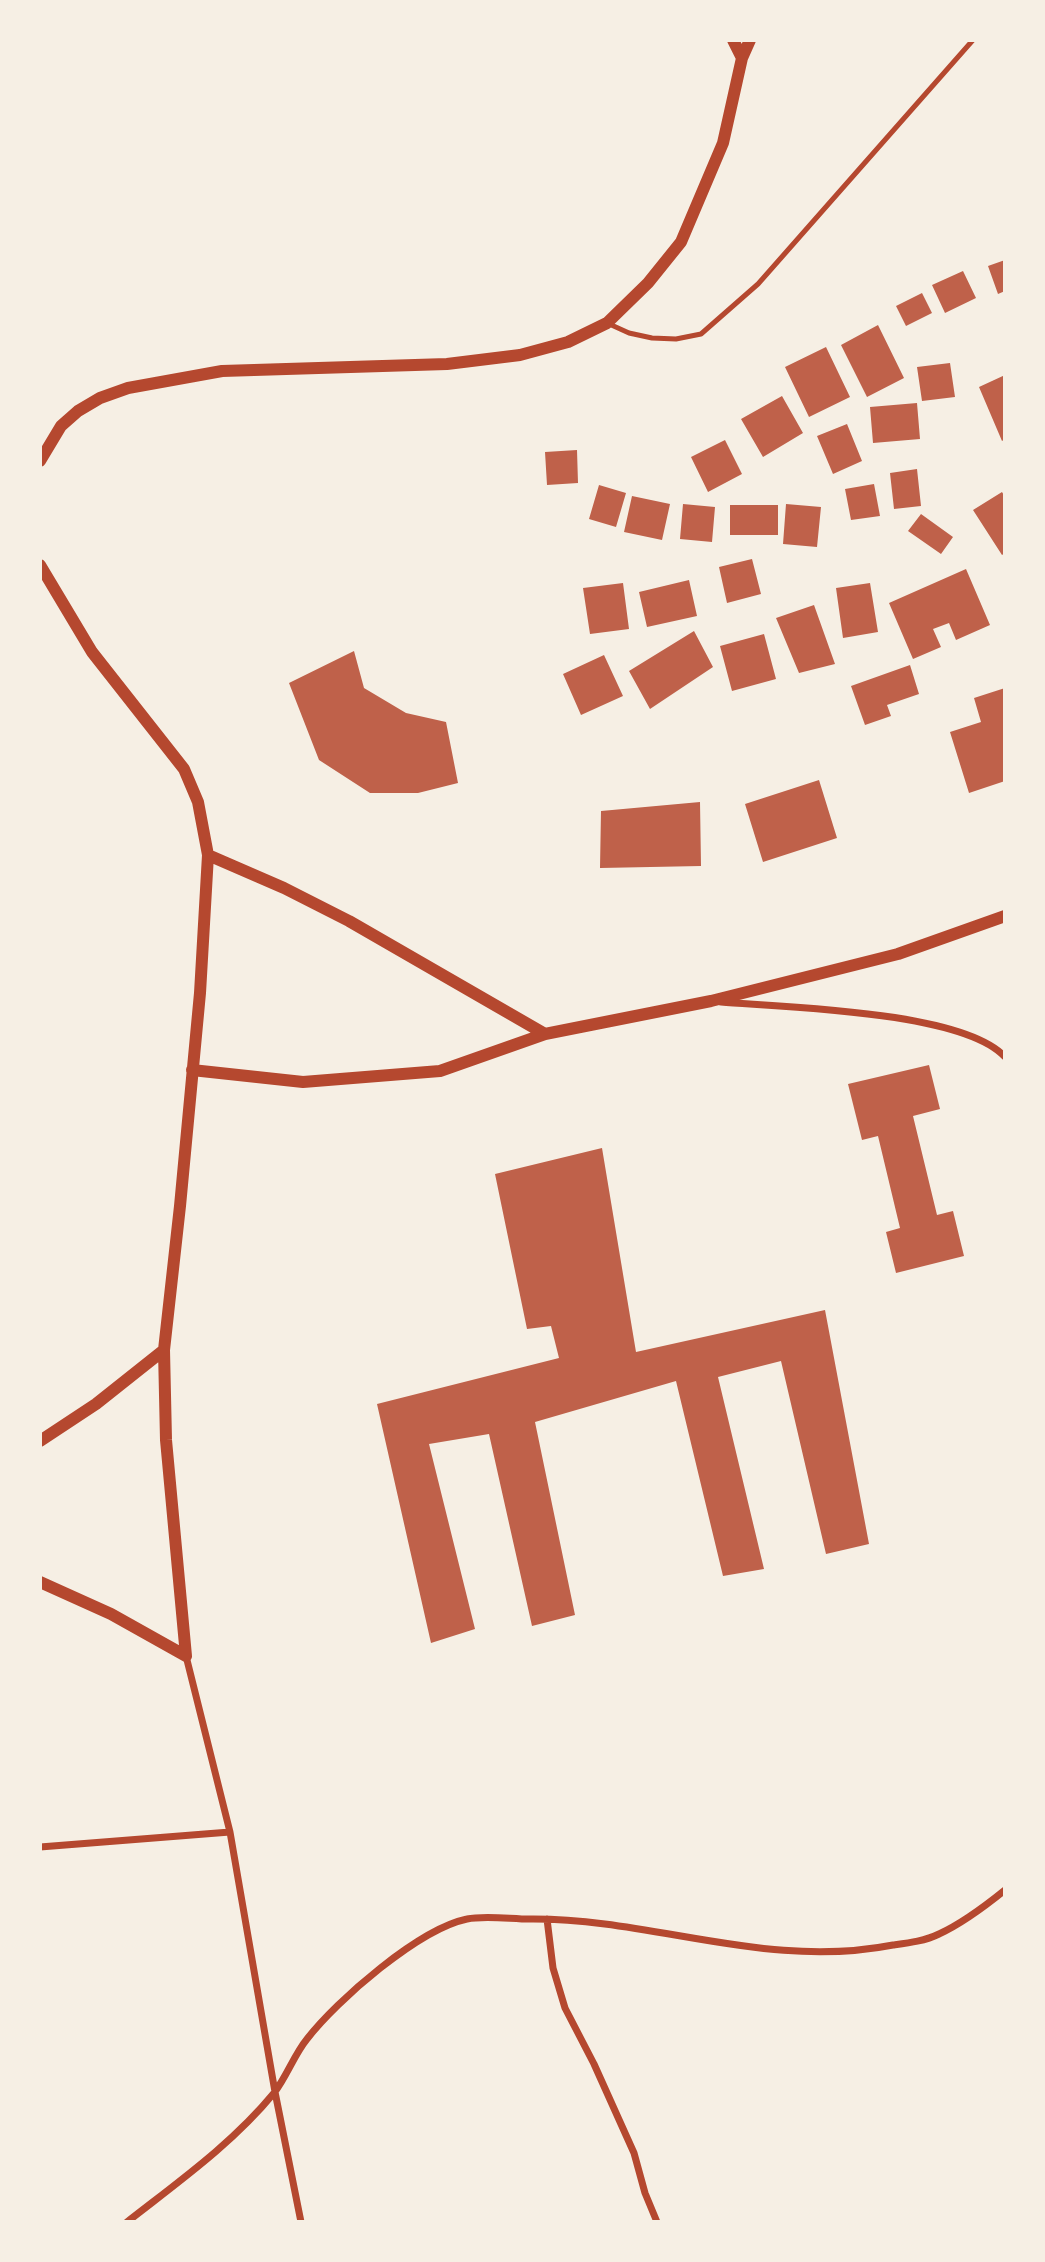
<!DOCTYPE html>
<html>
<head>
<meta charset="utf-8">
<style>
	body { margin:0 }
	#map { position:relative; width:1045px; height:2262px; overflow:hidden; background:#f6efe4; font-family:Manrope,sans-serif }
	canvas { display:block }
	.frame { position:absolute; inset:0; border:42px solid #f6efe4; pointer-events:none }
</style>
</head>
<body>
<div id="map">
<canvas width="1045" height="2262"></canvas>
<div class="frame"></div>
</div>
<script>
const context = document.querySelector('canvas').getContext('2d');
context.lineJoin = 'round';
function fill(path, color) { context.fillStyle = color; context.fill(path, 'evenodd'); }
function trace(path, color, width, dash) { context.strokeStyle = color; context.lineWidth = width; context.lineCap = dash ? 'butt' : 'round'; context.setLineDash(dash || []); context.stroke(path); }
const building = new Path2D(`
	M 1005,260 L 1005,291 L 998,294 L 988,266 Z
	M 963,271 L 976,298 L 945,313 L 932,285 Z
	M 922,293 L 932,313 L 906,326 L 896,306 Z
	M 878,325 L 904,378 L 867,397 L 841,345 Z
	M 826,347 L 850,397 L 809,417 L 785,367 Z
	M 950,363 L 955,397 L 922,401 L 917,367 Z
	M 1005,375 L 1005,439 L 1002,441 L 979,387 Z
	M 782,396 L 803,433 L 763,457 L 741,419 Z
	M 917,403 L 920,439 L 873,443 L 870,407 Z
	M 847,424 L 862,461 L 833,474 L 817,436 Z
	M 725,440 L 742,474 L 708,492 L 691,457 Z
	M 577,450 L 578,483 L 547,485 L 545,452 Z
	M 917,469 L 921,506 L 894,509 L 890,473 Z
	M 874,484 L 880,516 L 851,520 L 845,489 Z
	M 599,485 L 626,493 L 616,527 L 589,519 Z
	M 1002,492 L 1005,497 L 1005,553 L 1002,555 L 973,510 Z
	M 632,496 L 670,504 L 662,540 L 624,532 Z
	M 683,504 L 715,507 L 712,542 L 680,539 Z
	M 786,504 L 821,507 L 817,547 L 783,544 Z
	M 730,505 L 778,505 L 778,535 L 730,535 Z
	M 921,514 L 953,537 L 941,554 L 908,531 Z
	M 752,559 L 761,594 L 727,603 L 719,567 Z
	M 966,569 L 990,625 L 956,640 L 949,623 L 933,629 L 941,647 L 913,659 L 889,603 Z
	M 689,580 L 697,616 L 647,627 L 639,592 Z
	M 623,583 L 629,629 L 590,634 L 583,588 Z
	M 870,583 L 878,632 L 843,638 L 836,588 Z
	M 814,605 L 835,664 L 799,673 L 776,618 Z
	M 694,631 L 713,667 L 650,709 L 629,671 Z
	M 764,634 L 776,679 L 732,691 L 720,646 Z
	M 354,651 L 364,688 L 406,713 L 446,722 L 458,783 L 418,793 L 370,793 L 319,760 L 289,683 Z
	M 604,655 L 623,696 L 581,715 L 563,674 Z
	M 910,665 L 919,694 L 887,705 L 891,716 L 865,725 L 851,686 Z
	M 1005,688 L 1005,781 L 969,793 L 950,732 L 981,722 L 974,698 Z
	M 819,780 L 837,838 L 763,862 L 745,804 Z
	M 700,802 L 701,866 L 600,868 L 601,811 Z
	M 929,1065 L 940,1109 L 913,1116 L 937,1215 L 953,1211 L 964,1256 L 896,1273 L 886,1232 L 900,1228 L 878,1136 L 862,1140 L 848,1084 Z
	M 602,1148 L 636,1352 L 825,1310 L 869,1544 L 826,1554 L 781,1361 L 718,1377 L 764,1569 L 723,1576 L 676,1381 L 535,1422 L 575,1615 L 532,1626 L 489,1434 L 429,1444 L 475,1629 L 431,1643 L 377,1404 L 559,1358 L 551,1326 L 527,1329 L 495,1174 Z`);
const service = new Path2D(`
	M 607,323 L 629,333 L 652,338 L 676,339 L 701,334 L 758,284 L 973,40`);
const minor = new Path2D(`
	M 721,1002 C 784,1007 963,1011 1005,1057
	M 186,1656 L 230,1832 L 275,2092 L 301,2222
	M 40,1847 L 230,1832
	M 547,1919 L 553,1968 L 565,2008 L 594,2064 L 634,2153 L 645,2193 L 657,2222
	M 127,2222 C 178,2182 232,2144 274,2093 C 287,2076 294,2055 307,2039 C 337,2000 419,1929 467,1919 C 484,1915 511,1919 530,1919 C 654,1918 766,1970 893,1945 C 908,1943 925,1941 939,1934 C 963,1923 984,1907 1005,1890`);
const tertiary = new Path2D(`
	M 733,40 L 742,58
	M 40,461 L 61,426 L 78,411 L 100,398 L 128,388 L 222,371 L 447,364 L 520,355 L 568,342 L 607,323 L 648,283 L 681,242 L 723,143 L 742,58 L 750,40
	M 40,565 L 92,652 L 184,769 L 198,802 L 208,855 L 200,993 L 180,1206 L 164,1350 L 166,1440 L 186,1656
	M 208,855 L 284,888 L 349,921 L 545,1034
	M 192,1070 L 303,1082 L 440,1071 L 545,1034 L 711,1001 L 898,954 L 1005,916
	M 40,1441 L 96,1404 L 164,1350
	M 40,1582 L 111,1614 L 186,1656`);
fill(building, '#bf614a');
trace(service, '#b5482f', 5);
trace(minor, '#b5482f', 7);
trace(tertiary, '#b5482f', 12);
</script>
</body>
</html>
